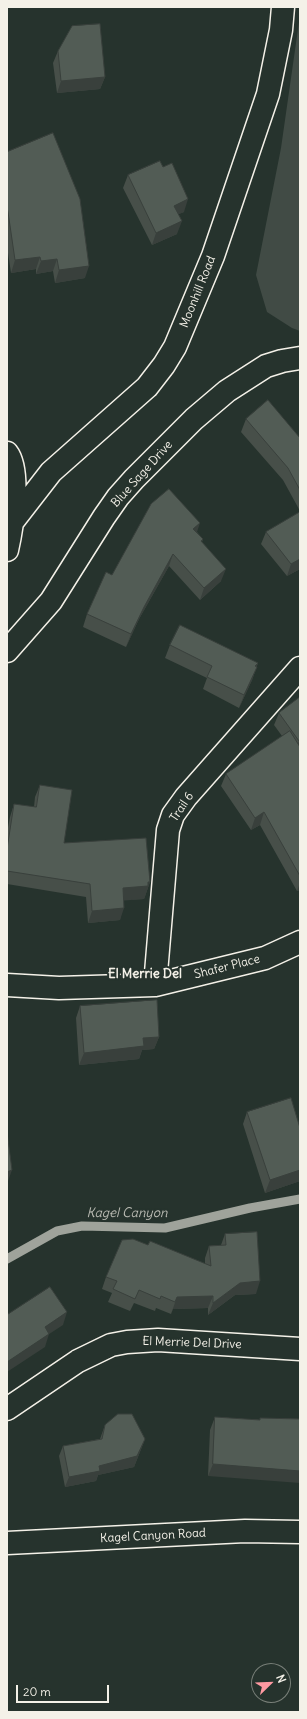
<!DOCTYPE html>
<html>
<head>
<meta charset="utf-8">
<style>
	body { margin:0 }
	#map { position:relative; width:307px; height:1719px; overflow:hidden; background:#26332d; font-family:Delius,sans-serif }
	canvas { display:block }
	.frame { position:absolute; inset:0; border:8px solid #f4f1e8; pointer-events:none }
	.north { position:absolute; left:251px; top:1663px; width:40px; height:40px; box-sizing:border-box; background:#26332d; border:1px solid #787f78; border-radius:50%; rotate:67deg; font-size:11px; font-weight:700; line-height:16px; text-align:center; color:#f4f1e8 }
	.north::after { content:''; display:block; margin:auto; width:14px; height:18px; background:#ff9aa2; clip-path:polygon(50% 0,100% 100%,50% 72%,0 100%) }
	.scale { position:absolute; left:16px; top:1685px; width:93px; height:18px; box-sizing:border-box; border:2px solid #f4f1e8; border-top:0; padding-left:5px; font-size:12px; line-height:14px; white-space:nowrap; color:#f4f1e8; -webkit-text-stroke:3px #26332d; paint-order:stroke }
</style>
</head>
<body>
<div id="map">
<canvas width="307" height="1719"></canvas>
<div class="frame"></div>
<div class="north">N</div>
<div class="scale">20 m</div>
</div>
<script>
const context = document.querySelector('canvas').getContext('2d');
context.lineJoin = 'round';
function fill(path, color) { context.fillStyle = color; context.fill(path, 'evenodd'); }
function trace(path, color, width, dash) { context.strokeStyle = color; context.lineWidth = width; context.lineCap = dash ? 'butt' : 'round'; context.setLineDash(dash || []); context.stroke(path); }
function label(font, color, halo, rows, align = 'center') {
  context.font = font + ' Delius,sans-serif'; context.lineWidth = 4; context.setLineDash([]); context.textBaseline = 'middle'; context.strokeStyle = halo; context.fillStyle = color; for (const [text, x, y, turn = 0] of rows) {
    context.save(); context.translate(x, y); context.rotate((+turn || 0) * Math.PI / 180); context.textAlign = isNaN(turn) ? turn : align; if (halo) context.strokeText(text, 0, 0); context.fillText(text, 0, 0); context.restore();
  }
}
const green = new Path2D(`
	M 300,15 L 300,331 L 292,328 L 267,312 L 256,275 L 281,148 Z`);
const stream = new Path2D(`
	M 7,1259 L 57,1231 L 82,1226 L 165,1228 L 250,1208 L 300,1199`);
const minor = new Path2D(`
	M 7,453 C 21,471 12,528 7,550
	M 13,521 L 51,472 L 147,387 L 164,365 L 175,347 L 213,256 L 268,94 L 281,30 L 283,7
	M 7,651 L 51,601 L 104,517 L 118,497 L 134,479 L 194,419 L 227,391 L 266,366 L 282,361 L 300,358
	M 7,985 L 59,988 L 155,985 L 265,958 L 300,942
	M 155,985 L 168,830 L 173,815 L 186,797 L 300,668
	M 7,1409 L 78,1361 L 111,1345 L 127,1342 L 158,1340 L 300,1349
	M 7,1543 L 245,1531 L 300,1532`);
const wall = new Path2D(`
	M 58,51 L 105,77 L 100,89 L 57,93 L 53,63 Z
	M 7,152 L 85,278 L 55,283 L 53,271 L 36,274 L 36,269 L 11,273 L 7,246 Z
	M 128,175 L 184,212 L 178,214 L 177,234 L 152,245 L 123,188 Z
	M 246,419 L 300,438 L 300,511 L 283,480 L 241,432 Z
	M 300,512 L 300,569 L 287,576 L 261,544 L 266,532 Z
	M 197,532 L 203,539 L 202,542 L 221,581 L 200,600 L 169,566 L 139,619 L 126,647 L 83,627 L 87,614 L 112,575 Z
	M 170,645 L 258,663 L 252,680 L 239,708 L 203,689 L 207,678 L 165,658 Z
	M 300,697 L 300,890 L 297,891 L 260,825 L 251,830 L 221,786 L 226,774 L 282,736 L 274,725 L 279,713 Z
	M 40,785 L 64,843 L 150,882 L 144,899 L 124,900 L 120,920 L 88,923 L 86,897 L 7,884 L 7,833 L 10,817 L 14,804 L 34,807 L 35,797 Z
	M 80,1006 L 159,1037 L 154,1049 L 142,1050 L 139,1059 L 79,1065 L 76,1018 Z
	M 247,1112 L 300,1128 L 300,1181 L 265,1193 L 243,1124 Z
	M 225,1234 L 256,1294 L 235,1295 L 208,1315 L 208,1308 L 173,1309 L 171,1314 L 156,1308 L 155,1311 L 134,1303 L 130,1311 L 108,1302 L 112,1293 L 102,1289 L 106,1277 L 148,1245 L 205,1264 L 205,1258 L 209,1246 L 221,1245 Z
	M 215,1417 L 260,1420 L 260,1418 L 300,1419 L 208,1476 L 210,1430 Z
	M 105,1425 L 145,1439 L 134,1467 L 98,1475 L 96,1481 L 65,1487 L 59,1456 L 63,1446 L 100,1439 Z`);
const shadedWall = new Path2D(`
	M 105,77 L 100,89 L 57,93 L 61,81 Z
	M 188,199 L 184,212 L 170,218 L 174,206 Z
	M 182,221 L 177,234 L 152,245 L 156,233 Z
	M 40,257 L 36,269 L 11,273 L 15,260 Z
	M 57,259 L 53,271 L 36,274 L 41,261 Z
	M 89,266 L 85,278 L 55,283 L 59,270 Z
	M 200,523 L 196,535 L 193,529 Z
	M 173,554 L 169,566 L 139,619 L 126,647 L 131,634 L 144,607 Z
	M 300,559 L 300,569 L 287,576 L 291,564 Z
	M 226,569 L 221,581 L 200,600 L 204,588 Z
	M 258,663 L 253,675 L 257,667 L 252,680 L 239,708 L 255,666 Z
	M 300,740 L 300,749 L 294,753 L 299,741 Z
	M 264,812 L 260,825 L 251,830 L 255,818 Z
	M 150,882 L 144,899 L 118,901 L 123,888 Z
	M 300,883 L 300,890 L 297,891 Z
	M 124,908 L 120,920 L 88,923 L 92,911 Z
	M 159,1037 L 154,1049 L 142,1050 L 139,1059 L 79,1065 L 84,1053 L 143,1038 Z
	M 12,1170 L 7,1184 L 7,1172 Z
	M 300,1170 L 300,1181 L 265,1193 L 270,1180 Z
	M 260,1281 L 256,1294 L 235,1295 L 208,1315 L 213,1303 L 240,1283 Z
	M 213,1296 L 208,1308 L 173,1309 L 171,1314 L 177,1297 Z
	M 67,1312 L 63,1325 L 40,1340 L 45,1327 Z
	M 49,1334 L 45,1347 L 7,1372 L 7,1362 Z
	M 145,1439 L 134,1467 L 98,1475 L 96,1481 L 65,1487 L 69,1477 L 99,1466 Z
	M 213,1464 L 300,1471 L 300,1483 L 208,1476 Z`);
const building = new Path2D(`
	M 100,24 L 105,77 L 61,81 L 58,51 L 72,26 Z
	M 53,133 L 80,199 L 89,266 L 59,270 L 57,259 L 41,261 L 40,257 L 15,260 L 8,212 L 7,208 L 7,152 Z
	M 160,161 L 163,167 L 172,163 L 188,199 L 174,206 L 182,221 L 156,233 L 128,175 Z
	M 268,400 L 300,438 L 300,490 L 288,468 L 246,419 Z
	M 169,489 L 200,523 L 193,529 L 203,539 L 201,541 L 226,569 L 204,588 L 173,554 L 144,607 L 131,634 L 87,614 L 106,572 L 112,575 L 151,504 Z
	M 300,512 L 300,559 L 291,564 L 266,532 Z
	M 180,625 L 258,663 L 255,666 L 257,667 L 244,695 L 207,677 L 212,666 L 170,645 Z
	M 300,697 L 300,740 L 299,741 L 279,713 Z
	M 290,731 L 300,747 L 300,876 L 264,812 L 255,818 L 226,774 Z
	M 40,785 L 72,790 L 64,843 L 146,838 L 150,882 L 148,882 L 148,886 L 123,888 L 124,908 L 92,911 L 90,884 L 7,871 L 7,849 L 14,804 L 36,807 Z
	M 157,1000 L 159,1037 L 143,1038 L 144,1046 L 84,1053 L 80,1006 Z
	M 291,1098 L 300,1128 L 300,1170 L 270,1180 L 247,1112 Z
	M 7,1132 L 12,1170 L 7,1172 Z
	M 257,1232 L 260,1281 L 240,1283 L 213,1303 L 213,1296 L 177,1297 L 175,1302 L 161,1296 L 160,1299 L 139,1290 L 135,1299 L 113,1289 L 117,1281 L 106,1277 L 122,1240 L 133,1239 L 148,1245 L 150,1241 L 211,1266 L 209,1246 L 226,1245 L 225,1234 Z
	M 50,1287 L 67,1312 L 45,1327 L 49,1334 L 7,1362 L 7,1315 Z
	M 118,1414 L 132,1414 L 145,1439 L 137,1456 L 99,1466 L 100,1471 L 69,1477 L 63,1446 L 102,1439 L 105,1425 Z
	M 215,1417 L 260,1420 L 260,1418 L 300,1419 L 300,1471 L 213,1464 Z`);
const streetNames = [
	["Moonhill Road",198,292,-68],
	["Blue Sage Drive",142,474,-48],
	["Trail 6",182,807,-57],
	["Shafer Place",227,967,-14],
	["El Merrie Del Drive",192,1343,2],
	["Kagel Canyon Road",153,1536,-3]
];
const neighbourhoodNames = [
	["El Merrie Del",145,974]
];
const waterNames = [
	["Kagel Canyon",127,1213]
];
fill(green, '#414b45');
trace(stream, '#9fa39b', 9);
trace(minor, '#f4f1e8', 25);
trace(minor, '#26332d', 22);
fill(wall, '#474f49');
fill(shadedWall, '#39403c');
fill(building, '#525c55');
trace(building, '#39403c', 1);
label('12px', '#f4f1e8', '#26332d', streetNames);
label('bold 13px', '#f4f1e8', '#26332d', neighbourhoodNames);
label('italic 13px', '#bcbdb5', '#26332d', waterNames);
</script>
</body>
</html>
